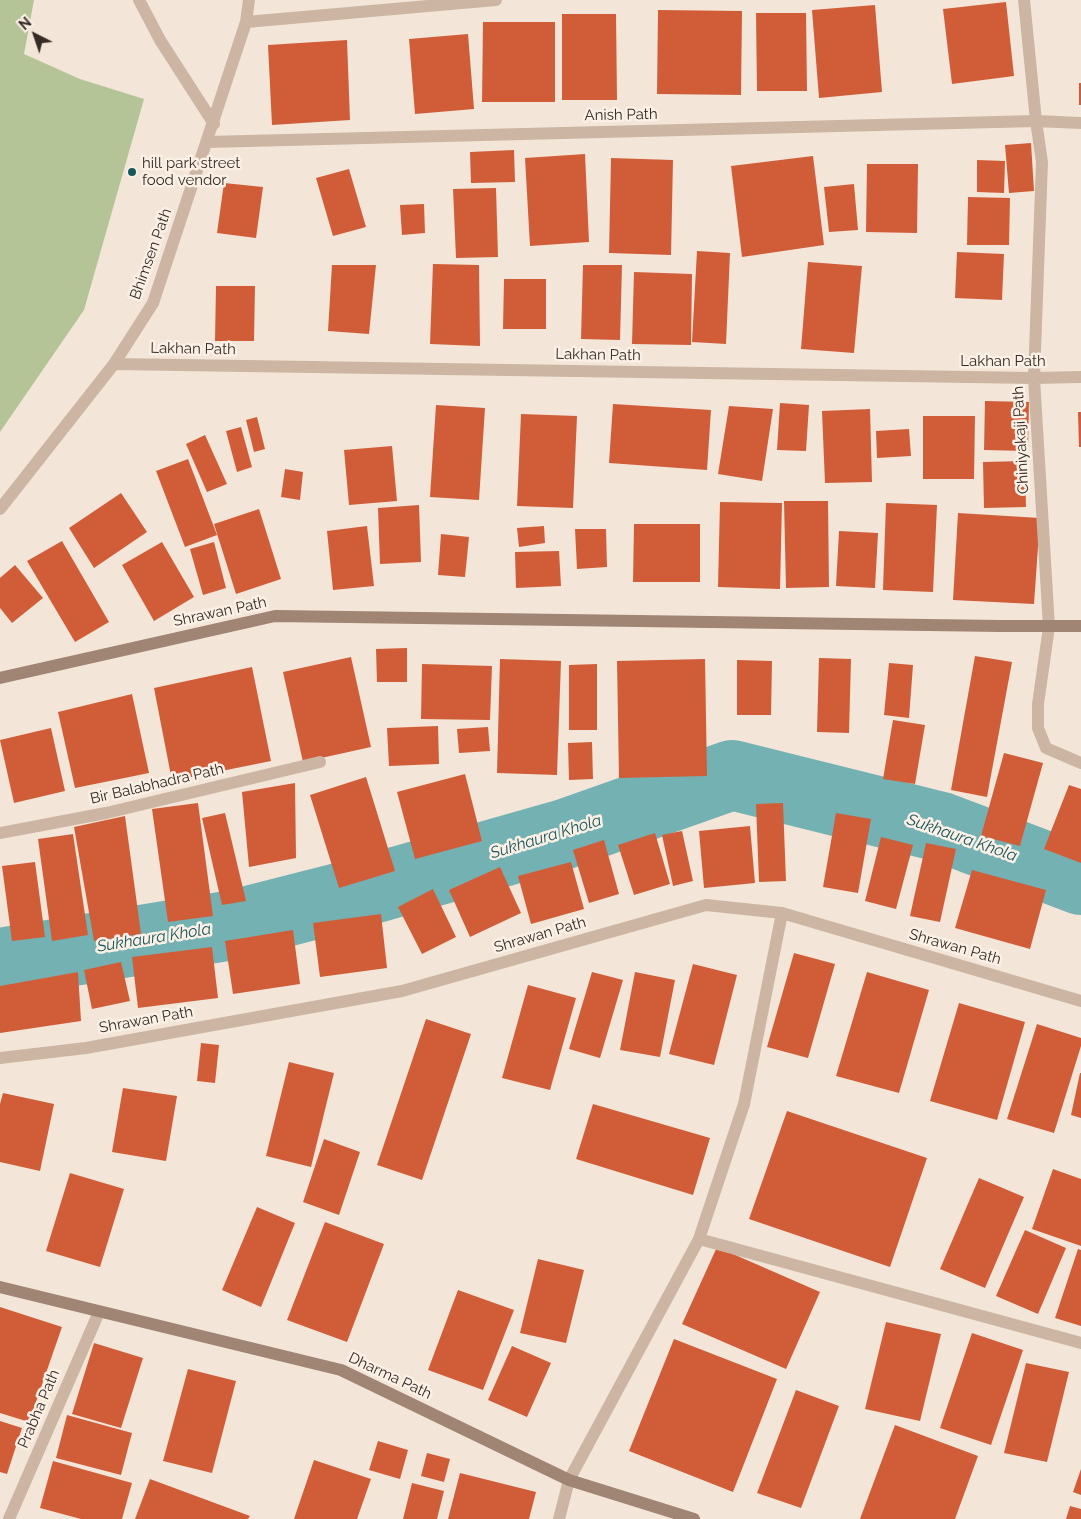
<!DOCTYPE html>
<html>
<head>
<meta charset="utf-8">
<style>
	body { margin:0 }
	#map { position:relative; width:1081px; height:1519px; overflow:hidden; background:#f3e6d8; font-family:Raleway,sans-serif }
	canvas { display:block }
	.north { position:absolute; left:10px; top:10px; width:50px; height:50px; -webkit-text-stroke:4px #fbf0e5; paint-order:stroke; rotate:319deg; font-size:14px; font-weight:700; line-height:20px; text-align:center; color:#372b26 }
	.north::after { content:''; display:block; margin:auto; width:18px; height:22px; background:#372b26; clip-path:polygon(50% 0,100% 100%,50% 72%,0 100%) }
</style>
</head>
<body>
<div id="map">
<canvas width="1081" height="1519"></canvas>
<div class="north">N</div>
</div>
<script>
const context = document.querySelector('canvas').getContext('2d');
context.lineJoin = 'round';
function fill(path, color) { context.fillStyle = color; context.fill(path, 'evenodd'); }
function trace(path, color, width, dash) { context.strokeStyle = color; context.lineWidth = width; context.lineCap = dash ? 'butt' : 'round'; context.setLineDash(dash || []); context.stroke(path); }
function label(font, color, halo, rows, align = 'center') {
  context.font = font + ' Raleway,sans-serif'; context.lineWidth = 5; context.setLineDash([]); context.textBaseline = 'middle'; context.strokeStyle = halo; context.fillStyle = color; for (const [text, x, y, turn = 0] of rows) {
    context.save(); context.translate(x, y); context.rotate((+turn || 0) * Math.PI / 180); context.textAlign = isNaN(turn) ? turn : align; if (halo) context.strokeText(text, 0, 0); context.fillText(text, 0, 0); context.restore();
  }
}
const green = new Path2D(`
	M 0,0 L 34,0 L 24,54 L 80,79 L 144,99 L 84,310 L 0,432 Z`);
const river = new Path2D(`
	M 0,963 L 233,925 L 347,896 L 565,834 L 732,775 L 941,827 L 1081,880`);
const building = new Path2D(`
	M 1006,2 L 1014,76 L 952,84 L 943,9 Z
	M 875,5 L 882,92 L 819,98 L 812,10 Z
	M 658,10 L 742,11 L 741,95 L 657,94 Z
	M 756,13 L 806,13 L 807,91 L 757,91 Z
	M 562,14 L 616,14 L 617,100 L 562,100 Z
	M 483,22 L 555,22 L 555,102 L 482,102 Z
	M 468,34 L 474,109 L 415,114 L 409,39 Z
	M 347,40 L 350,120 L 272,125 L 268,45 Z
	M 1079,83 L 1081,83 L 1081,105 L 1079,105 Z
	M 1031,143 L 1034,191 L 1009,193 L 1005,145 Z
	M 514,150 L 515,182 L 471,183 L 470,152 Z
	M 585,154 L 589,242 L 530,246 L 525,158 Z
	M 813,156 L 824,245 L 742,257 L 731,166 Z
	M 611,158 L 673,160 L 671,255 L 609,253 Z
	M 977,160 L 1005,161 L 1004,193 L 977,192 Z
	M 867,164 L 918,164 L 917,233 L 866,232 Z
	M 349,169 L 366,227 L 333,236 L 316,178 Z
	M 224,183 L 263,187 L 256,238 L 217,233 Z
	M 854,184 L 858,230 L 829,232 L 824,187 Z
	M 496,188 L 498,257 L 456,258 L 453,189 Z
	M 968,197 L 1010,198 L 1009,245 L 967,245 Z
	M 424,204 L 425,233 L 402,235 L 400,205 Z
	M 697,251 L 730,253 L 726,344 L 692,342 Z
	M 957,252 L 1004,254 L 1002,300 L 955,298 Z
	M 808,262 L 862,266 L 854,353 L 801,349 Z
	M 433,264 L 479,265 L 480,346 L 430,344 Z
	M 332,265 L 376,265 L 369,334 L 328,331 Z
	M 583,265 L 622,265 L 620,340 L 581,339 Z
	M 634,272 L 692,274 L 691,345 L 632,344 Z
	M 504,279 L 546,279 L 546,329 L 503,329 Z
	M 216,286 L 255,286 L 254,341 L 215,341 Z
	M 985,401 L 1029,402 L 1028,451 L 984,450 Z
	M 780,403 L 809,405 L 806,451 L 777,450 Z
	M 613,404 L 711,410 L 707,470 L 609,463 Z
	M 436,405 L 485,408 L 479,500 L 430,497 Z
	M 729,406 L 773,409 L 762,481 L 718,474 Z
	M 870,409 L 872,482 L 825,483 L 822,411 Z
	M 1078,412 L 1081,412 L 1081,447 L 1079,447 Z
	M 521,414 L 577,416 L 573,508 L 517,506 Z
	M 923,416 L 975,416 L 974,479 L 923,479 Z
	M 257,417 L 265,449 L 254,452 L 246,420 Z
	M 241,427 L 252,467 L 237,472 L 226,431 Z
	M 909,429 L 911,456 L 877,458 L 876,431 Z
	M 205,435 L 227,484 L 207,492 L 186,444 Z
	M 392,446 L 397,501 L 349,505 L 344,450 Z
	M 188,459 L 217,535 L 185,547 L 156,471 Z
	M 1025,461 L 1026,507 L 984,508 L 983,462 Z
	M 285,469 L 303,472 L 300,500 L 281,497 Z
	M 121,493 L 147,532 L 94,568 L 69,528 Z
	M 784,501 L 828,501 L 829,587 L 786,588 Z
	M 720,502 L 782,503 L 780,589 L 718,587 Z
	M 886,503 L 937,505 L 933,592 L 883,590 Z
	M 419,505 L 421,562 L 380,564 L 378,508 Z
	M 259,509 L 281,579 L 236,594 L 214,524 Z
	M 958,513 L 1040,518 L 1034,604 L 953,600 Z
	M 634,524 L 700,524 L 700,582 L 633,582 Z
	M 367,526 L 374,586 L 333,590 L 327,531 Z
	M 544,526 L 545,543 L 519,547 L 517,528 Z
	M 575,529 L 606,529 L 607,567 L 577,569 Z
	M 839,531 L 878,533 L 875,588 L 836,586 Z
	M 441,534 L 469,537 L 465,577 L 438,575 Z
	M 62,541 L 109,622 L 75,642 L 27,561 Z
	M 162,542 L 194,597 L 154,621 L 122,565 Z
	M 214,542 L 226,588 L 203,595 L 190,549 Z
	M 559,551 L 561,586 L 516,588 L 515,552 Z
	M 15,565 L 43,598 L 12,623 L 0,608 L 0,578 Z
	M 407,648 L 407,682 L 377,682 L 376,649 Z
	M 975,656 L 1012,662 L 987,797 L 951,790 Z
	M 351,657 L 371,747 L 303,762 L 283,672 Z
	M 819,658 L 851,659 L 849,733 L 817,732 Z
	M 500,659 L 561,661 L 557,775 L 497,773 Z
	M 705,659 L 707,776 L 619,778 L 617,661 Z
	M 737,660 L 772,661 L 771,715 L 737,715 Z
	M 889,663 L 913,665 L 909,718 L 884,715 Z
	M 422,664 L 492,666 L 490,720 L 421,719 Z
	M 597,664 L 597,730 L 569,730 L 569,665 Z
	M 252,667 L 271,761 L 172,781 L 154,688 Z
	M 132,694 L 149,773 L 75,788 L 58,712 Z
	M 893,720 L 925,725 L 915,784 L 883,779 Z
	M 438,726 L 439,764 L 389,766 L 387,728 Z
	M 488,727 L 490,751 L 459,753 L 457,729 Z
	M 51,728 L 65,791 L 14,803 L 0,740 Z
	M 592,742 L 593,779 L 569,780 L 568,743 Z
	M 1004,753 L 1043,763 L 1020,846 L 981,836 Z
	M 465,774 L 482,841 L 415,859 L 397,792 Z
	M 366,777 L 395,871 L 339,888 L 310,795 Z
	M 295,783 L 296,858 L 249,867 L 242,792 Z
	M 1069,785 L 1081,789 L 1081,863 L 1044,849 Z
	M 198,803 L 213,916 L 168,922 L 152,809 Z
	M 783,803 L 786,881 L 759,882 L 756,804 Z
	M 225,813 L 246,901 L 222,905 L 202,818 Z
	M 836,813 L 871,819 L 858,893 L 823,887 Z
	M 125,816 L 141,934 L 94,941 L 74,827 Z
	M 750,826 L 755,883 L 704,888 L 699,831 Z
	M 682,831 L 693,881 L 673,886 L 662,835 Z
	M 655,833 L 670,884 L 634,895 L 618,845 Z
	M 73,834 L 88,935 L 52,941 L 38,839 Z
	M 881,837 L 913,845 L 896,909 L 865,901 Z
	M 604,840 L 619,894 L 589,903 L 573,850 Z
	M 926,843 L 956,849 L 940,922 L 910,916 Z
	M 35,862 L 45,937 L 12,941 L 2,866 Z
	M 571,862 L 584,909 L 531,924 L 518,876 Z
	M 500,867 L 521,913 L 470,937 L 449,890 Z
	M 972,870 L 1046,890 L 1030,949 L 955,928 Z
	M 433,889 L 456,937 L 422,954 L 398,907 Z
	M 381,914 L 387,968 L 320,977 L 313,923 Z
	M 293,930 L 300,984 L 233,994 L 225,941 Z
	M 212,947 L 218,998 L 138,1008 L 132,957 Z
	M 794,953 L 835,964 L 808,1058 L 767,1047 Z
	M 121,962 L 130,1001 L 92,1009 L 84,970 Z
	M 693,964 L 737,975 L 714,1065 L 669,1054 Z
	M 78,972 L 81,1021 L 0,1033 L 0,986 Z
	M 592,972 L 623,980 L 600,1058 L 569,1049 Z
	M 635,972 L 675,980 L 660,1057 L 620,1050 Z
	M 867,972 L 929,990 L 899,1093 L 836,1076 Z
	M 528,985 L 576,998 L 550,1090 L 502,1078 Z
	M 959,1003 L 1025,1022 L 997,1120 L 930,1101 Z
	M 426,1019 L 471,1034 L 422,1180 L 377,1165 Z
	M 1037,1024 L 1081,1038 L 1081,1046 L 1054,1133 L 1007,1119 Z
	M 201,1043 L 219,1045 L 215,1083 L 197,1081 Z
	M 289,1062 L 334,1073 L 311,1167 L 266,1156 Z
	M 1080,1073 L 1081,1073 L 1081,1118 L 1071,1115 Z
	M 123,1088 L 177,1096 L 166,1161 L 112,1152 Z
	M 3,1093 L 54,1104 L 40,1171 L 0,1162 L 0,1104 Z
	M 593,1104 L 710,1138 L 693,1195 L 576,1159 Z
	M 787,1111 L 927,1158 L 890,1267 L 749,1219 Z
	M 324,1139 L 360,1152 L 339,1215 L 303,1202 Z
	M 1053,1169 L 1081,1179 L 1081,1246 L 1032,1229 Z
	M 70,1173 L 124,1189 L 100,1267 L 46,1251 Z
	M 979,1178 L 1024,1197 L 985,1288 L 940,1269 Z
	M 257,1207 L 295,1223 L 261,1307 L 222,1290 Z
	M 325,1222 L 384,1244 L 347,1342 L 287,1320 Z
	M 1025,1230 L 1066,1248 L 1038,1314 L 996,1296 Z
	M 717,1247 L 820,1292 L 786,1369 L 682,1324 Z
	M 1078,1249 L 1081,1250 L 1081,1326 L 1055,1318 Z
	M 538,1259 L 584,1270 L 566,1343 L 520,1333 Z
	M 458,1290 L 514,1310 L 483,1390 L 428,1370 Z
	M 0,1307 L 62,1327 L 29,1422 L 0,1413 Z
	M 886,1322 L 941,1334 L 920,1421 L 865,1409 Z
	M 972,1333 L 1023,1350 L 991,1445 L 940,1428 Z
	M 674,1339 L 777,1379 L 733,1492 L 629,1451 Z
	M 94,1343 L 143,1358 L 121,1428 L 72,1414 Z
	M 512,1346 L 551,1363 L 527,1417 L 488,1400 Z
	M 1026,1363 L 1069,1372 L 1047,1462 L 1004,1453 Z
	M 188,1369 L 236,1381 L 212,1473 L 163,1461 Z
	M 796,1390 L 839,1406 L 801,1508 L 757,1493 Z
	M 67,1415 L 132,1433 L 121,1475 L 56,1458 Z
	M 0,1421 L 22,1428 L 7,1474 L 0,1472 Z
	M 895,1425 L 978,1456 L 955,1519 L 860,1519 Z
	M 378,1441 L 408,1450 L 400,1479 L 369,1470 Z
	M 427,1453 L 450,1459 L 444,1482 L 421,1476 Z
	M 314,1460 L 371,1479 L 357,1519 L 294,1519 Z
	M 53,1461 L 132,1483 L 122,1519 L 81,1519 L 40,1508 Z
	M 1081,1469 L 1081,1495 L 1073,1492 Z
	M 460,1473 L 536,1492 L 529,1519 L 448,1519 Z
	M 150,1479 L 250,1516 L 248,1519 L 135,1519 Z
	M 412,1483 L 444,1491 L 437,1519 L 403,1519 Z
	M 1070,1506 L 1081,1509 L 1081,1519 L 1066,1519 Z`);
const lane = new Path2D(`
	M 139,0 L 160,40 L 214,124`);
const street = new Path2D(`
	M 1024,0 L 1036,121 L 1042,162 L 1034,378 L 1049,627 L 1038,704 L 1038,728 L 1046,748 L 1081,763
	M 246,22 L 496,0
	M 208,142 L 1036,121 L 1081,123
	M 114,364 L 1034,378 L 1081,377
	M 0,509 L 114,364 L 153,303 L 246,22 L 249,0
	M 0,833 L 106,813 L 320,762
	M 0,1058 L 86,1048 L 402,991 L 706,905 L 782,913 L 1081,1001
	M 699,1239 L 1081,1343
	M 9,1519 L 99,1312
	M 559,1519 L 569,1480 L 699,1239 L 744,1104 L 782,913`);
const secondary = new Path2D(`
	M 0,678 L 275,616 L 1000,626 L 1081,626
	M 0,1287 L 341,1370 L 569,1480 L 694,1519`);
const markers = [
	[132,172,5,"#18575c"]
];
const streetNames = [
	["Anish Path",621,115,-1],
	["Bhimsen Path",151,254,-70],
	["Lakhan Path",193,349,1],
	["Lakhan Path",598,355,1],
	["Lakhan Path",1003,361],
	["Chiniyakaji Path",1021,440,-93],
	["Shrawan Path",220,612,-12],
	["Bir Balabhadra Path",157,784,-13],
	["Shrawan Path",540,935,-16],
	["Shrawan Path",955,947,16],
	["Shrawan Path",146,1020,-10],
	["Dharma Path",390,1376,25],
	["Prabha Path",39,1409,-67]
];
const poiNames = [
	["hill park street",142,163],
	["food vendor",142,180]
];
const waterNames = [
	["Sukhaura Khola",546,837,-17],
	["Sukhaura Khola",962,838,19],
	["Sukhaura Khola",154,938,-9]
];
fill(green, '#b5c497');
trace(river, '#74b1b3', 70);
fill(building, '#d15d38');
trace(lane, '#ccb6a3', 12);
trace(street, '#ccb6a3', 12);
trace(secondary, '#a08474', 12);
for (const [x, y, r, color] of markers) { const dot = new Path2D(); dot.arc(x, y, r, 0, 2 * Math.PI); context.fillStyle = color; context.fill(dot); trace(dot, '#fbf0e5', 2); }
label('15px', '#372b26', '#fbf0e5', streetNames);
label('15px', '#372b26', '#fbf0e5', poiNames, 'left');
label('italic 16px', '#18575c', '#fbf0e5', waterNames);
</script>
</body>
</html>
